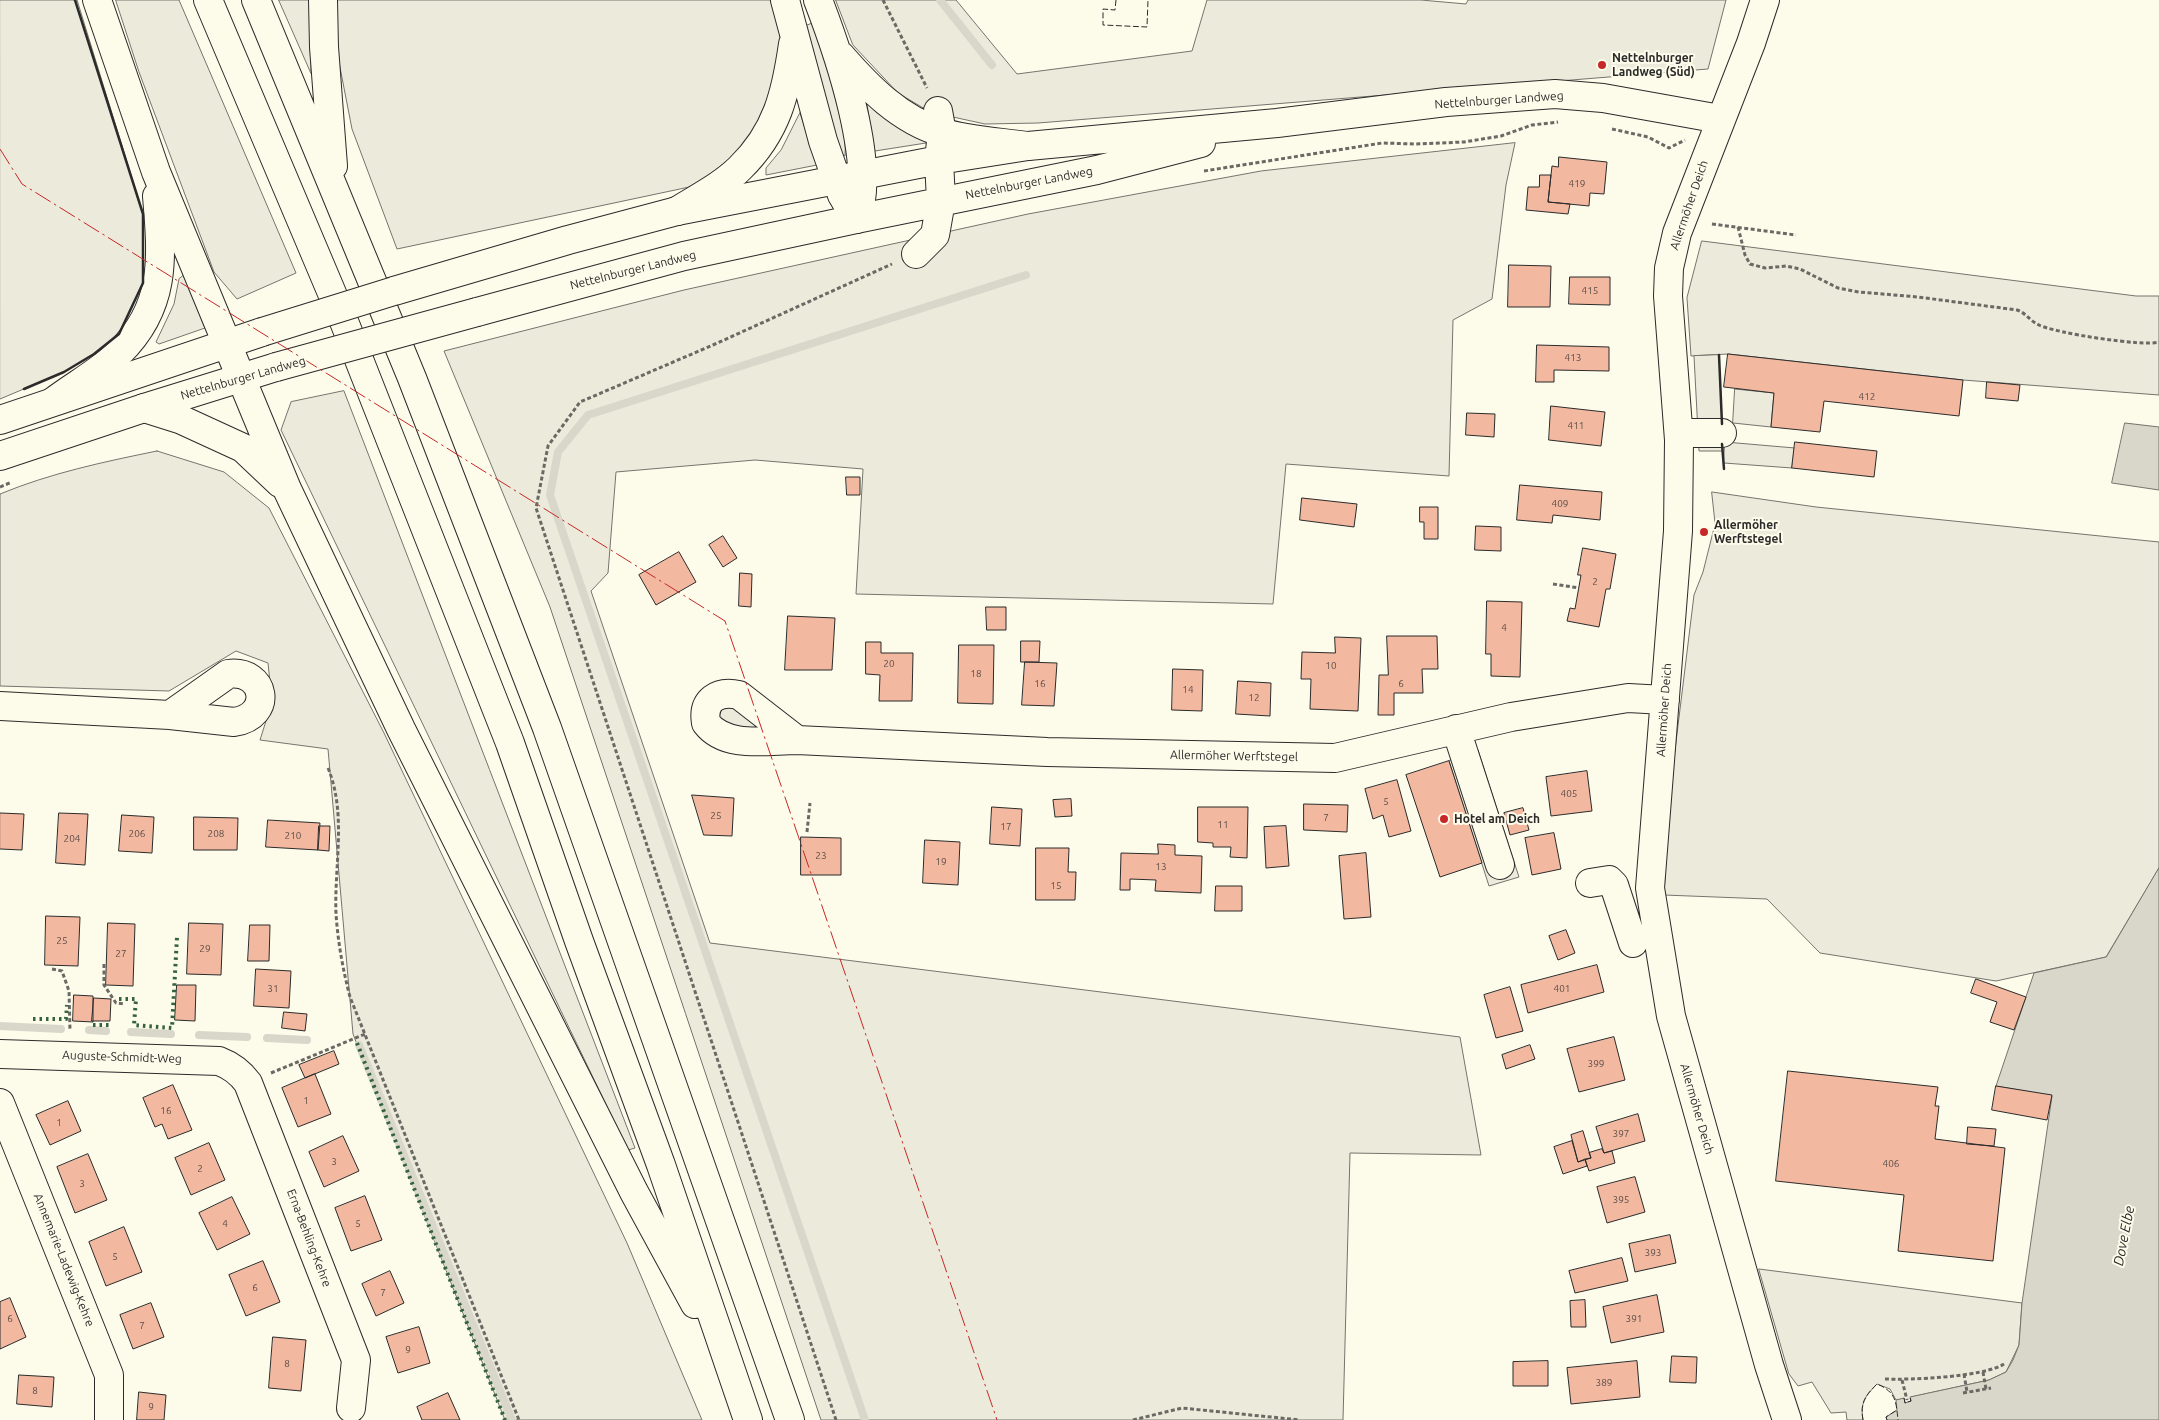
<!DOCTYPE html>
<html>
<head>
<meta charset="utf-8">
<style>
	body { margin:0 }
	canvas { display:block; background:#fdfbea }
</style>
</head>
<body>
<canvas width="2159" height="1420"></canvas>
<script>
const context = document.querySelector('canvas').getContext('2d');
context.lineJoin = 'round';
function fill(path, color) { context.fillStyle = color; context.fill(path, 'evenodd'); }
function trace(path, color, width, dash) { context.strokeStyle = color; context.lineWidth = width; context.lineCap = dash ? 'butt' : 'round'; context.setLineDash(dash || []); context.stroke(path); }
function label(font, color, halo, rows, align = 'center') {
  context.font = font + ' Ubuntu,sans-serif'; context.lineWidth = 4; context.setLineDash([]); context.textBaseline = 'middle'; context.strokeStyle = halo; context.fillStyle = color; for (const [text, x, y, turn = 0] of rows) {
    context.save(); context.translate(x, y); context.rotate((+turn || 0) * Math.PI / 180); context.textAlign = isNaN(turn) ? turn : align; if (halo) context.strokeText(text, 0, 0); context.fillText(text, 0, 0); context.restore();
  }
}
const green = new Path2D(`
	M 0,0 L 77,0 L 143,214 L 143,283 L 119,334 L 94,354 L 64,372 L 0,399 Z
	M 116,0 L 179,0 L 296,273 L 237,299 L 214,272 L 139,72 Z
	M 279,0 L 312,0 L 311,73 Z
	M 334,0 L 776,0 L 780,10 L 780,57 L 763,116 L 735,155 L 694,186 L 397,249 L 352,129 L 336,47 Z
	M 836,0 L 956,0 L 1017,74 L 1192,51 L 1207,0 L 1421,0 L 1466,4 L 1468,0 L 1726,0 L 1708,69 L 1038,123 L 985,124 L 930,112 L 898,93 L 853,45 Z
	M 813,23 C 824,57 848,120 845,156 L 840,153 L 806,26 Z
	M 867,103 L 926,140 L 926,143 L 875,151 Z
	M 800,113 L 817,165 L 766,175 L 766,168 L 781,150 Z
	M 1515,143 L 1506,185 L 1492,299 L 1453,320 L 1449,476 L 1286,464 L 1273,604 L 856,594 L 863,469 L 755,460 L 616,472 L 608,573 L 591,591 L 710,943 L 1460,1037 L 1481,1155 L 1350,1153 L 1343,1420 L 821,1420 L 550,607 L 444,351 L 684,290 L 1028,214 L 1261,171 Z
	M 1702,241 L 2136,296 L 2159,296 L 2159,395 L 1963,380 L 1728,354 L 1691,356 L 1687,298 Z
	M 183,276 L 188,282 L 205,328 L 159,344 L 156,342 L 174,304 L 179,279 Z
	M 344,391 L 635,1148 L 628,1150 L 281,430 L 291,402 Z
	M 157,451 L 224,472 L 269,508 L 384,733 L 627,1243 L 702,1420 L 505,1420 L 353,1034 L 328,749 L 260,740 L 272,702 L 268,663 L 236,651 L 169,691 L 0,686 L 0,494 C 51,473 103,462 157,451 Z
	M 1712,492 L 1816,507 L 2159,542 L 2159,868 L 2106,957 L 1996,981 L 1820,953 L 1767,899 L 1664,895 L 1669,799 L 1694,595 L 1703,572 L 1715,524 Z
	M 728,704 L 768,728 L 724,727 L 716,711 Z
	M 1759,1269 L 2022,1303 L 2019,1345 L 2006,1372 L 1989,1380 L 1911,1397 L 1911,1401 L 1905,1403 L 1903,1399 L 1896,1400 L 1890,1389 L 1877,1384 C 1865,1396 1860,1403 1863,1420 L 1847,1420 L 1846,1412 L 1831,1413 L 1812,1382 L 1798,1386 L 1789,1374 Z`);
const parking = new Path2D(`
	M 1719,355 L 1723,451 L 1699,451 L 1694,356 Z
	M 1735,389 L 1774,393 L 1771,427 L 1733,423 Z
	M 1725,442 L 1795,448 L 1792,468 L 1724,463 Z
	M 1478,750 L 1519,877 L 1489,886 L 1449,761 Z`);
const water = new Path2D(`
	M 2125,423 L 2159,427 L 2159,490 L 2112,483 Z
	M 2159,868 L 2159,1420 L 1887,1420 L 1886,1417 L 1897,1410 L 1896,1400 L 1904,1398 L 1905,1403 L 1911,1401 L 1910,1397 L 1989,1380 L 2006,1372 L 2013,1360 L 2019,1345 L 2022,1303 L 2052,1096 L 1996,1086 L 2034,973 L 2106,957 Z`);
const stream = new Path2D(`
	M 940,0 L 992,65
	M 0,1026 L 61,1029
	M 89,1030 L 106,1031
	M 131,1032 L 171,1034
	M 199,1035 L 247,1037
	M 267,1038 L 307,1040
	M 359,1045 L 512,1420
	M 865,1420 L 550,495 L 558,452 L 588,415 L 1026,275`);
const building = new Path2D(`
	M 1559,157 L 1607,162 L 1604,194 L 1590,193 L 1589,206 L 1548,202 L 1552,166 L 1558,167 Z
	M 1540,175 L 1551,175 L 1548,202 L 1570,204 L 1568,214 L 1526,210 L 1528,187 L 1539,187 Z
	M 1509,265 L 1551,266 L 1550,307 L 1508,307 Z
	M 1570,277 L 1610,277 L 1610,305 L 1569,304 Z
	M 1537,345 L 1609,347 L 1609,371 L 1554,370 L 1554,382 L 1536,382 Z
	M 1728,354 L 1963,380 L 1959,416 L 1824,401 L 1820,432 L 1771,427 L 1774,393 L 1724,387 Z
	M 1987,382 L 2020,385 L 2018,401 L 1986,398 Z
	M 1551,406 L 1605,412 L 1601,446 L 1549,440 Z
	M 1467,413 L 1495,414 L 1494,437 L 1466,435 Z
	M 1795,442 L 1877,451 L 1874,477 L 1792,468 Z
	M 846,477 L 860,477 L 860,495 L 847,495 Z
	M 1520,485 L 1602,492 L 1600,520 L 1553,515 L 1552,523 L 1517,520 Z
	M 1302,498 L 1357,504 L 1354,527 L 1300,520 Z
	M 1420,507 L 1438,507 L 1438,539 L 1424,539 L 1424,522 L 1420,522 Z
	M 1476,526 L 1501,527 L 1501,551 L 1475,550 Z
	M 723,536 L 737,558 L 723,567 L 709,545 Z
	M 1583,548 L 1616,554 L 1610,589 L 1606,589 L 1599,627 L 1567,621 L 1570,608 L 1575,609 L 1581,575 L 1578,575 Z
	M 679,552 L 696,582 L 656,605 L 639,575 Z
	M 740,573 L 752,574 L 751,607 L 739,606 Z
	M 1487,601 L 1522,602 L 1520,677 L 1491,676 L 1491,654 L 1486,654 Z
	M 986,607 L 1006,607 L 1006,630 L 987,630 Z
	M 788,616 L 835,618 L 832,670 L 785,670 Z
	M 1387,636 L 1437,636 L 1438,669 L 1422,669 L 1423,693 L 1394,693 L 1394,715 L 1378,715 L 1379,675 L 1388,675 Z
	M 1335,637 L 1361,638 L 1358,711 L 1310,709 L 1311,679 L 1301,679 L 1302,652 L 1335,653 Z
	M 1021,641 L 1040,641 L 1039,662 L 1021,662 Z
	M 866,642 L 881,642 L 881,653 L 913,653 L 912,701 L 879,701 L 880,675 L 866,674 Z
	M 959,645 L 994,645 L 993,704 L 958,703 Z
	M 1025,662 L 1057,663 L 1054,706 L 1022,705 Z
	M 1173,669 L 1203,670 L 1202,711 L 1172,710 Z
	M 1238,681 L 1271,683 L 1270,716 L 1236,714 Z
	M 1449,761 L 1482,863 L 1440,877 L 1406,775 Z
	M 1587,771 L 1592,811 L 1551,816 L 1546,777 Z
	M 1397,780 L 1411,831 L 1389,837 L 1383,815 L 1373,819 L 1365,789 Z
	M 692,795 L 734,798 L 732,836 L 704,835 Z
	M 1071,799 L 1072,816 L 1055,817 L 1053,800 Z
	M 1304,804 L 1348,805 L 1347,832 L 1304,830 Z
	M 992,807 L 1022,809 L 1020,846 L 990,844 Z
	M 1198,807 L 1248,807 L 1247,858 L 1230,857 L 1231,847 L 1213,847 L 1213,843 L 1198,842 Z
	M 1523,808 L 1529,830 L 1510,835 L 1504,813 Z
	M 0,813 L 24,814 L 22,850 L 0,849 Z
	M 59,813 L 88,814 L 85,865 L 56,863 Z
	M 122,815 L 154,817 L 152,853 L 119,851 Z
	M 194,817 L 238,818 L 237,850 L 194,850 Z
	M 268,820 L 320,823 L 318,850 L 266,847 Z
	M 319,826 L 330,826 L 329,851 L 318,850 Z
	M 1286,826 L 1289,866 L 1266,868 L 1264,827 Z
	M 1554,833 L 1561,869 L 1532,875 L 1525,838 Z
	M 801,837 L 841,838 L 841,875 L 801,875 Z
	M 925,840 L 960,842 L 958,885 L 923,883 Z
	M 1158,844 L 1175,845 L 1175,855 L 1202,856 L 1201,893 L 1155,891 L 1156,880 L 1130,879 L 1130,890 L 1120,890 L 1121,853 L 1158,854 Z
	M 1036,848 L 1069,848 L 1068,872 L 1076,872 L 1075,900 L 1036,900 Z
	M 1366,853 L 1371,917 L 1344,919 L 1339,856 Z
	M 1216,886 L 1242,886 L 1242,911 L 1215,911 Z
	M 46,916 L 80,917 L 78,966 L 45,965 Z
	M 108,923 L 135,924 L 133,986 L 106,985 Z
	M 189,923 L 223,924 L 221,975 L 187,974 Z
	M 250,925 L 270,925 L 269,961 L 248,961 Z
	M 1566,930 L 1575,953 L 1558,960 L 1549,936 Z
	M 1597,965 L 1604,992 L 1528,1013 L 1521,985 Z
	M 256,969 L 291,971 L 289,1008 L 254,1006 Z
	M 1976,979 L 2026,997 L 2014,1030 L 1990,1022 L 1997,1002 L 1971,993 Z
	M 177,985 L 196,985 L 195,1021 L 175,1020 Z
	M 1510,987 L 1523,1031 L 1496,1038 L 1484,995 Z
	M 74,995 L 93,996 L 93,1022 L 73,1021 Z
	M 94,998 L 111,999 L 110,1021 L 92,1021 Z
	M 284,1012 L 307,1014 L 305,1031 L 282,1028 Z
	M 1614,1037 L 1625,1080 L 1579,1092 L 1567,1049 Z
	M 1530,1045 L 1535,1059 L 1506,1069 L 1502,1055 Z
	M 334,1051 L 339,1064 L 305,1078 L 299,1065 Z
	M 1788,1071 L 1938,1087 L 1935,1106 L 1939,1106 L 1935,1139 L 2005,1148 L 1993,1261 L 1898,1251 L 1904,1195 L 1776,1181 Z
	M 315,1074 L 331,1114 L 298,1127 L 282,1088 Z
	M 173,1085 L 192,1130 L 168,1139 L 162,1124 L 155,1127 L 143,1098 Z
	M 1996,1086 L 2052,1095 L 2047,1120 L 1992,1110 Z
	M 68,1101 L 81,1131 L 50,1145 L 36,1115 Z
	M 1638,1114 L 1645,1141 L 1604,1153 L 1596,1127 Z
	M 1968,1127 L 1996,1129 L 1994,1146 L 1967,1144 Z
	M 1583,1131 L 1591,1158 L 1578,1162 L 1571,1135 Z
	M 343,1136 L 359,1171 L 324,1187 L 309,1152 Z
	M 1572,1141 L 1578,1162 L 1585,1159 L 1587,1166 L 1563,1174 L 1554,1147 Z
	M 209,1143 L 225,1180 L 191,1195 L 175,1158 Z
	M 1602,1149 L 1604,1153 L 1612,1151 L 1615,1163 L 1589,1171 L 1585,1159 L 1591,1158 L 1589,1153 Z
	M 88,1154 L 107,1200 L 75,1213 L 57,1167 Z
	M 1635,1177 L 1645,1212 L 1607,1223 L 1597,1187 Z
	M 365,1196 L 382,1240 L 351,1251 L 335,1208 Z
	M 232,1197 L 250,1234 L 217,1250 L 199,1213 Z
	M 124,1227 L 142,1272 L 106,1286 L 89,1242 Z
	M 1670,1235 L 1676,1263 L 1635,1272 L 1629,1244 Z
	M 1622,1258 L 1628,1281 L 1575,1293 L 1569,1271 Z
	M 263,1261 L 280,1302 L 246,1316 L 229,1275 Z
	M 390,1271 L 404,1303 L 376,1316 L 362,1284 Z
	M 1657,1295 L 1664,1332 L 1611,1343 L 1603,1307 Z
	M 10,1298 L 26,1337 L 0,1349 L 0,1302 Z
	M 1585,1300 L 1586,1327 L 1571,1327 L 1570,1301 Z
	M 151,1303 L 164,1337 L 133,1349 L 120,1315 Z
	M 419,1327 L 430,1363 L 398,1373 L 386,1337 Z
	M 273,1337 L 306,1340 L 301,1391 L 269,1388 Z
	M 1672,1356 L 1697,1357 L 1696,1383 L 1670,1382 Z
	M 1548,1361 L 1548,1386 L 1513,1386 L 1513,1362 Z
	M 1637,1361 L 1640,1397 L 1571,1404 L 1567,1368 Z
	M 19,1375 L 54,1377 L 52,1407 L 17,1404 Z
	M 139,1392 L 166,1395 L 164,1420 L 137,1420 Z
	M 448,1393 L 460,1420 L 422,1420 L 417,1407 Z`);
const path = new Path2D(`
	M 883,0 L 927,88
	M 1612,129 L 1648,137 L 1669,148 L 1685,140
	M 1204,171 L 1382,143 L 1416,144 L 1464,142 L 1501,136 L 1532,125 L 1558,122
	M 1712,224 L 1796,235
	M 1738,227 L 1745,255 L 1750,264 L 1765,268 L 1786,266 L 1800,269 L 1838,288 L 1859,292 L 1918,297 L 2017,310 C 2026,313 2030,321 2039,325 C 2055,333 2144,347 2159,342
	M 0,487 L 12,482
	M 1553,584 L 1579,588
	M 328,768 C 347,814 334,866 336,914 C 338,943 343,970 350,997 L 519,1420
	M 807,832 L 810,803
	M 104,964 L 104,985 L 116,1003 L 124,1004
	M 52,969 L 62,971 L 69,991 L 70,1031
	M 271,1073 L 365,1034
	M 1983,1372 L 1986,1389
	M 1964,1374 L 1967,1392
	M 1885,1379 C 1912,1380 1983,1377 2004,1364
	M 1902,1380 L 1907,1400
	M 1963,1393 L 1991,1388
	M 836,1420 L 536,508 L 548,446 L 580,402 L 713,345 L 892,264
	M 1133,1420 L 1182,1408 L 1300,1420`);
const minor = new Path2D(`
	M 1765,0 L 1751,43 L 1677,233 L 1669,268 L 1668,296 L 1679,440 L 1678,531 L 1650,888 L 1671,1016 L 1769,1365 L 1787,1420
	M 677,211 L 939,160 L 1028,146 L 1277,123 L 1446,102 L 1555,94 L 1603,98 L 1720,119
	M 856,219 L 1097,170 L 1201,143
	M 916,254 L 935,235 L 941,201 L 939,160 L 942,133 L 938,111
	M 1679,433 L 1722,433
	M 0,706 L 170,715 L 234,722 C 274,716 266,669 228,674 L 170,715
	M 1456,729 L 1500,865
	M 797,740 C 767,740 726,749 706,723 C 702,700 718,690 739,695 L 797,740 L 1047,752 L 1335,758 L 1511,717 L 1628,698 L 1665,700
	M 1590,883 L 1609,880 L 1614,885 L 1633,943
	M 0,1054 L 219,1061 C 232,1066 240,1072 248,1083 L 356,1360 L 351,1408
	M 0,1103 L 109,1375 L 109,1420`);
const major = new Path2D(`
	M 394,291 L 568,240 L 677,211
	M 477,312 L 684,256 L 856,219
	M 0,420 L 262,332
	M 0,456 L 144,408 L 276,367`);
const highway = new Path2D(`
	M 97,0 L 156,172 L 287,489 L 401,729 L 634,1192 L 695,1304
	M 208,0 L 345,324 L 510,743 L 579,941 L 661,1165 L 748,1420
	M 256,0 L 412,378 L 547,728 L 790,1420
	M 323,0 L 324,47 L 333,166
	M 785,0 L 823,141 L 842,195 L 856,219
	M 818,0 C 838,52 878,167 856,219
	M 841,56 C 868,87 900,120 941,132 C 968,141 1000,142 1028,146
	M 677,211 C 698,198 723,185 740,168 C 777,132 786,93 793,44
	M 54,401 C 75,385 101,371 119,353 C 167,306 162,257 157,196
	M 144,408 L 182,420 L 243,448 L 280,483`);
const majorBridge = new Path2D(`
	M 262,332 L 394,291
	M 276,367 L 477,312`);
const hedge = new Path2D(`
	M 119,999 L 136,999 L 134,1025 L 172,1028 L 177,937
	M 33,1019 L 66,1019 L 67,1005
	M 93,1025 L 112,1025
	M 357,1043 L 505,1420`);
const fence = new Path2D(`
	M 1116,0 L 1115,10 L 1103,9 L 1103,25 L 1147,27 L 1148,0
	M 1904,1398 L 1905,1403 L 1911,1401 L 1910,1397
	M 1863,1420 C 1860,1403 1865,1396 1877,1384 C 1896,1392 1896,1401 1898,1420
	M 1887,1420 L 1886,1417 L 1897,1410`);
const wall = new Path2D(`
	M 1719,355 L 1722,424
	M 24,389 L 64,372 L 94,354 L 119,334 L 143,283 L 143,214 L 75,0
	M 1722,444 L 1724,469`);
const power = new Path2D(`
	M 0,149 L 22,184 L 725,621 L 997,1420`);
const markers = [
	[1602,65,5,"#c62828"],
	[1704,532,5,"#c62828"],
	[1444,819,5,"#c62828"]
];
const numberNames = [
	["419",1577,184],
	["415",1590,291],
	["413",1573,358],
	["412",1867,397],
	["411",1576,426],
	["409",1560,504],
	["2",1595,582],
	["4",1504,628],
	["20",889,664],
	["10",1331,666],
	["18",976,674],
	["16",1040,684],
	["6",1401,684],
	["14",1188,690],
	["12",1254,698],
	["405",1569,794],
	["5",1386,802],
	["25",716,816],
	["7",1326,818],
	["11",1223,825],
	["17",1006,827],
	["206",137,834],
	["208",216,834],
	["210",293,836],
	["204",72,839],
	["23",821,856],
	["19",941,862],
	["13",1161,867],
	["15",1056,886],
	["25",62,941],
	["29",205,949],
	["27",121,954],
	["31",273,989],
	["401",1562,989],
	["399",1596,1064],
	["1",306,1101],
	["16",166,1111],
	["1",59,1123],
	["397",1621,1134],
	["3",334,1162],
	["406",1891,1164],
	["2",200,1169],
	["3",82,1184],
	["395",1621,1200],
	["4",225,1224],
	["5",358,1224],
	["393",1653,1253],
	["5",115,1257],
	["6",255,1288],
	["7",383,1293],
	["6",10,1319],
	["391",1634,1319],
	["7",142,1326],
	["9",408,1350],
	["8",287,1364],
	["389",1604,1383],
	["8",35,1391],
	["9",151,1407]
];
const poiNames = [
	["Nettelnburger",1612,58],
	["Landweg (Süd)",1612,72],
	["Allermöher",1714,525],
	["Werftstegel",1714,539],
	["Hotel am Deich",1454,819]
];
const streetNames = [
	["Nettelnburger Landweg",1499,100,-4],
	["Nettelnburger Landweg",1029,183,-11],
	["Allermöher Deich",1689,205,-71],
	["Nettelnburger Landweg",633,270,-14],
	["Nettelnburger Landweg",243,378,-16],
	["Allermöher Deich",1664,710,-86],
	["Allermöher Werftstegel",1234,756,1],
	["Auguste-Schmidt-Weg",122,1057,2],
	["Allermöher Deich",1697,1109,74],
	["Erna-Behling-Kehre",309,1238,69],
	["Annemarie-Ladewig-Kehre",64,1260,68]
];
const waterNames = [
	["Dove Elbe",2124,1236,-79]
];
fill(green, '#ecebdb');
trace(green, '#74746e', 1);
fill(parking, '#eceadb');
trace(parking, '#74746e', 1);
fill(water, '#d8d7c9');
trace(water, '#74746e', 1);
trace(stream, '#d8d7c9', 8);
fill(building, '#f2b8a0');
trace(building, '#2b2b2b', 1);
trace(minor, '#2b2b2b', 30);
trace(major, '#2b2b2b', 30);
trace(highway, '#2b2b2b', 30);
trace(path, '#6a6964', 3, [4, 2.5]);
trace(minor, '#fdfbea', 28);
trace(major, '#fdfbea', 28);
trace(highway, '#fdfbea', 28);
trace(majorBridge, '#2b2b2b', 30, []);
trace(majorBridge, '#fdfbea', 28);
trace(hedge, '#34623c', 4, [2.5, 4]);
trace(fence, '#2b2b2b', 1, [6, 2.5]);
trace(wall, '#2b2b2b', 2.5);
trace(power, '#c62828', 1, [18, 4, 2.5, 4]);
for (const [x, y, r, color] of markers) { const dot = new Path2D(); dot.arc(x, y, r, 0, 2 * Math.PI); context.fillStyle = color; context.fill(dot); trace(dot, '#fdfbea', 2); }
label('10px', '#5d4e48', null, numberNames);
label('bold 12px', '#2b2b2b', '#fdfbea', poiNames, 'left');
label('12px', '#2b2b2b', '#fdfbea', streetNames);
label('italic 14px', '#2b2b2b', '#fdfbea', waterNames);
</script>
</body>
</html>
